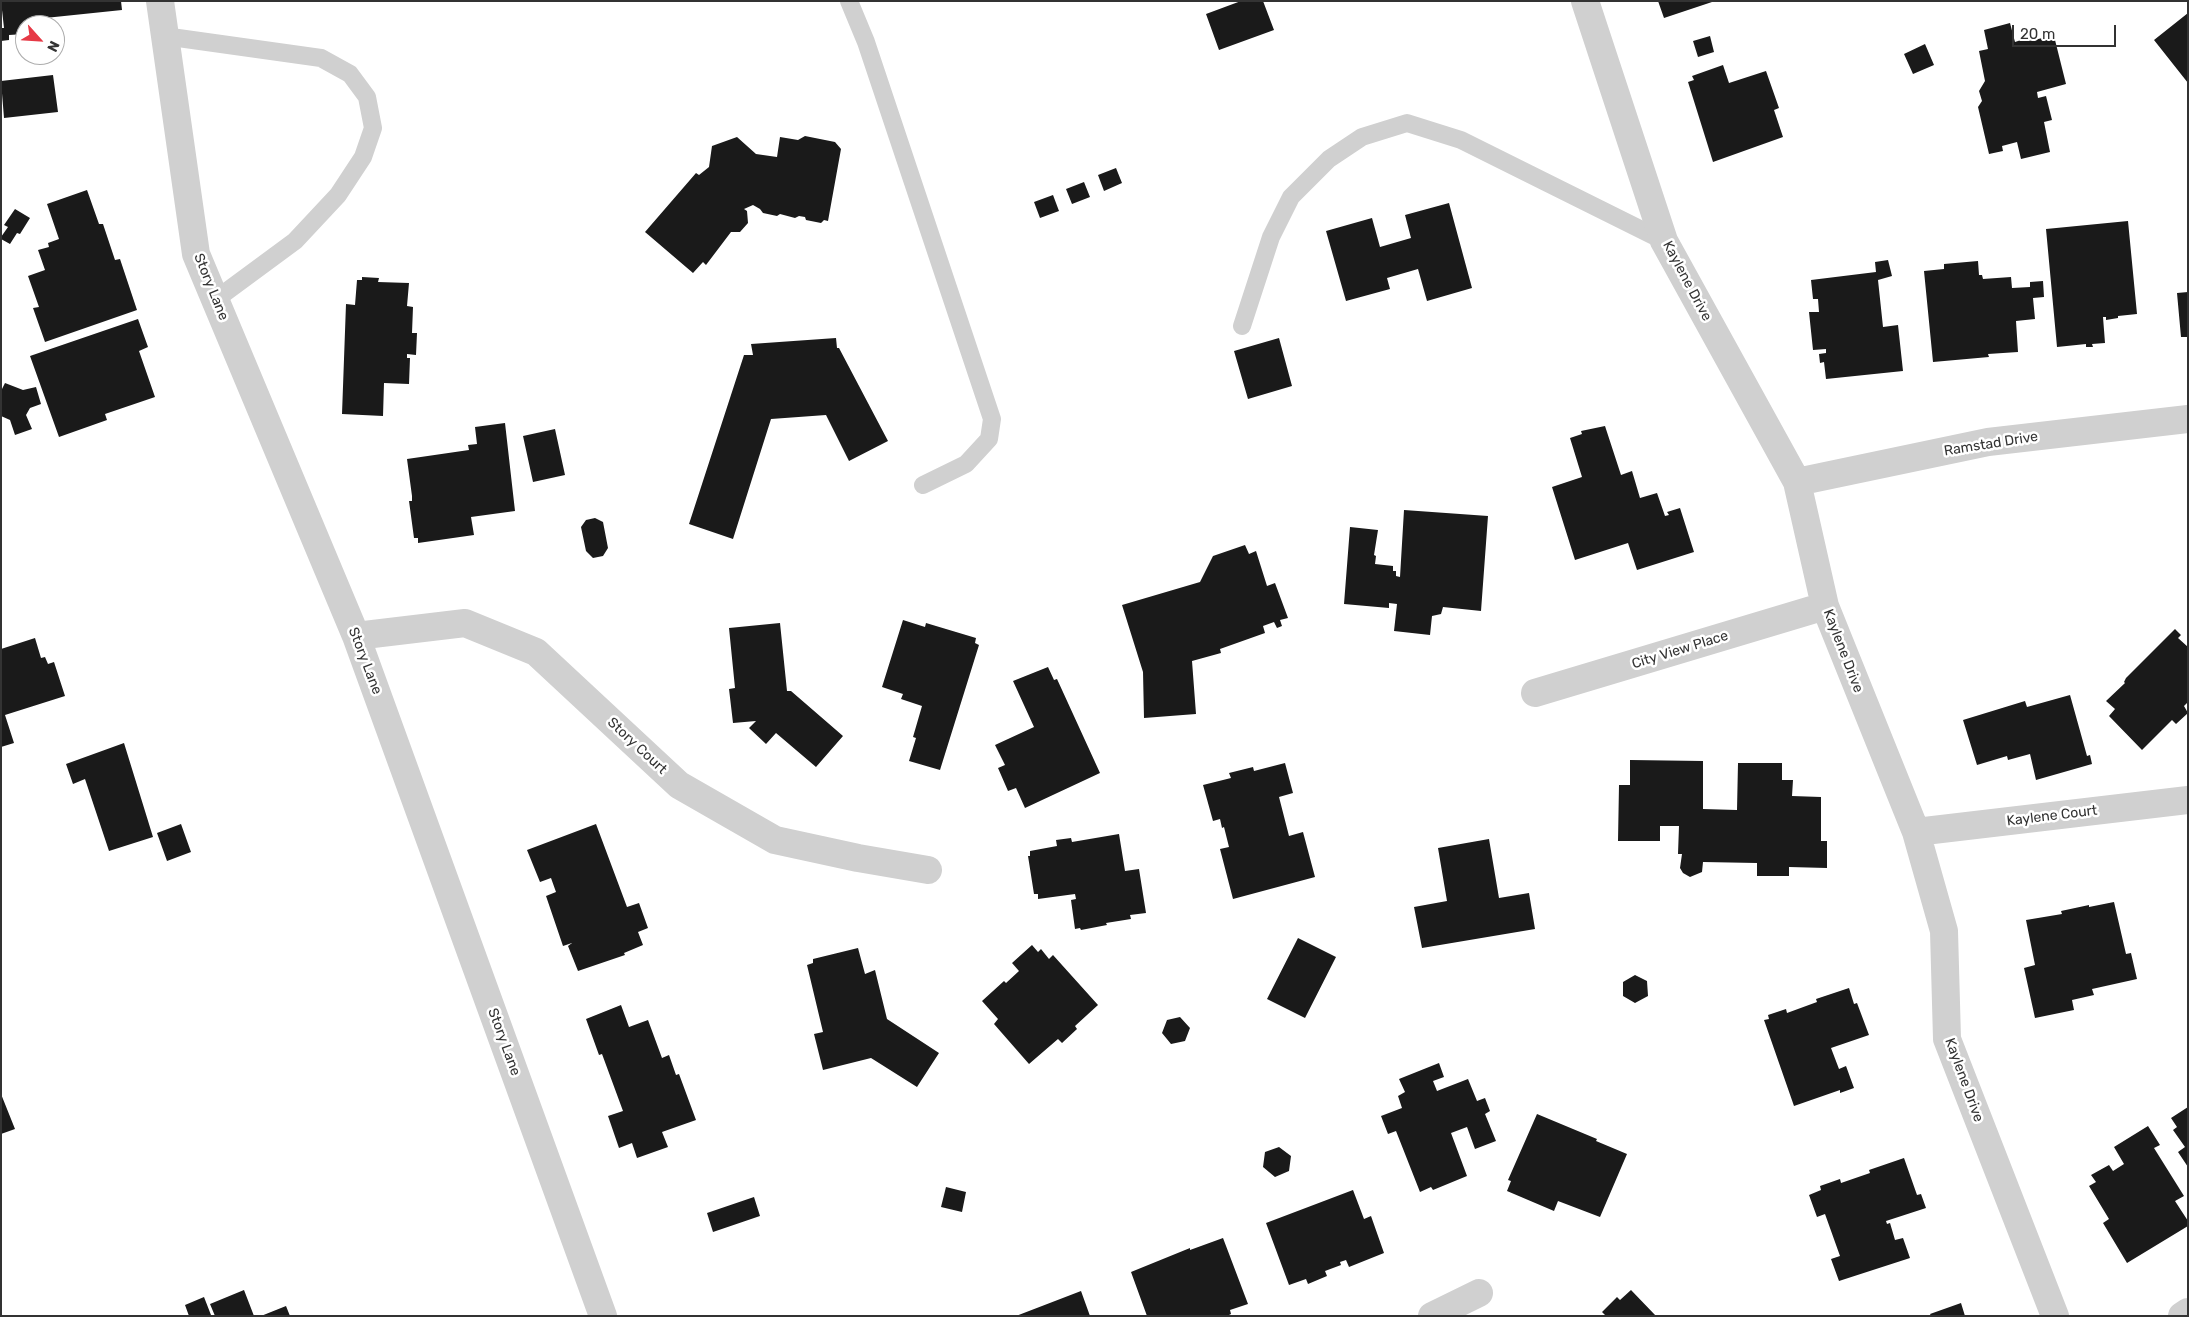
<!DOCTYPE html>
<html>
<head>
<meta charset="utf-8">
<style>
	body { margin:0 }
	#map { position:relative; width:2189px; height:1317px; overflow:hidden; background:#fff; font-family:Rubik,sans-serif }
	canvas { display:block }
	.frame { position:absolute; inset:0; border:2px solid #333; pointer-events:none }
	.north { position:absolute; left:15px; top:15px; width:50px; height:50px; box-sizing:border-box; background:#fff; border:1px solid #adadad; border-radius:50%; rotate:116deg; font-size:14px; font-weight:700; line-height:20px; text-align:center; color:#333 }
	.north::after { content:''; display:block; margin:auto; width:18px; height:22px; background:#e63946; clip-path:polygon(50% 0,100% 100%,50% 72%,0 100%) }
	.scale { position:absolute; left:2012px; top:25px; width:104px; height:22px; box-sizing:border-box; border:2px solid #333; border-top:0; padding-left:6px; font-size:15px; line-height:18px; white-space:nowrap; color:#333; -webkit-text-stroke:4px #fff; paint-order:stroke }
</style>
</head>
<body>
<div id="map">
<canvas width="2189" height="1317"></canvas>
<div class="frame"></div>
<div class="north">N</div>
<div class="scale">20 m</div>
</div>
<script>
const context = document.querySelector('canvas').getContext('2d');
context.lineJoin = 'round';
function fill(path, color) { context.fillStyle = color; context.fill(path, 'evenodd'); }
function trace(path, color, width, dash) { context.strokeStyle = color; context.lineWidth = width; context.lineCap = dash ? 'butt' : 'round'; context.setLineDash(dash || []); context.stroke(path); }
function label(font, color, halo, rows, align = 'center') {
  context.font = font + ' Rubik,sans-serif'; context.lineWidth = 5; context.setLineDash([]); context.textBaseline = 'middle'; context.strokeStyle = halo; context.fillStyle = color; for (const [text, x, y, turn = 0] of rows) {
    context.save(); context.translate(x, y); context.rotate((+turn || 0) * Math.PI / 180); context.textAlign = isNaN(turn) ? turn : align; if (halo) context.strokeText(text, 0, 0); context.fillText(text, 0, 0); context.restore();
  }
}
const building = new Path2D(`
	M 1,1 L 121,1 L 122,10 L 45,18 L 46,25 L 25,25 L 25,34 L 9,35 L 9,40 L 1,41 L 1,28 L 4,28 Z
	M 1241,1 L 1263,1 L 1274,30 L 1219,50 L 1206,14 Z
	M 1658,1 L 1712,1 L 1712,2 L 1664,18 Z
	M 2188,13 L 2188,83 L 2154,40 Z
	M 2010,23 L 2015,42 L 2027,38 L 2028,41 L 2043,38 L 2043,35 L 2053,32 L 2066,84 L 2037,92 L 2038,98 L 2046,96 L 2052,120 L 2044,122 L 2050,152 L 2021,159 L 2017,142 L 2002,146 L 2003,151 L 1989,154 L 1978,107 L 1982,101 L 1979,91 L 1985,81 L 1979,51 L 1988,49 L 1984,30 Z
	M 1710,36 L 1714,52 L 1698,57 L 1693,41 Z
	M 1925,44 L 1934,65 L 1913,74 L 1904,54 Z
	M 1723,65 L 1729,83 L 1766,71 L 1779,108 L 1774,110 L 1783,137 L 1713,162 L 1688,82 L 1694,80 L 1692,76 Z
	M 53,75 L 58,112 L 4,118 L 1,81 Z
	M 805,136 L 835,142 L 841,149 L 828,221 L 824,220 L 821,223 L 806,220 L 805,217 L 799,216 L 795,218 L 780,214 L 777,216 L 763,213 L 760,209 L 753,205 L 744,209 L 747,211 L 748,223 L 740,232 L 731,232 L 706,265 L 703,262 L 693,273 L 645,232 L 696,173 L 699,175 L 709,167 L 712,146 L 737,137 L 756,154 L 777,157 L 780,137 L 798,140 Z
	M 1116,168 L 1122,183 L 1104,191 L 1098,175 Z
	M 1084,182 L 1090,197 L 1072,204 L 1066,189 Z
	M 87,190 L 99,224 L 103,224 L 115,260 L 120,259 L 137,310 L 45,342 L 33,308 L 39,307 L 28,276 L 45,270 L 38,250 L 49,247 L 48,243 L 59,239 L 47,204 Z
	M 1053,195 L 1059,211 L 1040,218 L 1034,202 Z
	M 1449,203 L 1472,288 L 1427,301 L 1418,269 L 1387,278 L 1390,289 L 1346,301 L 1326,231 L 1372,218 L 1380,247 L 1411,238 L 1405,215 Z
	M 15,209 L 30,218 L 20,234 L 17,233 L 10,244 L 1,239 L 1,237 L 8,227 L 4,225 Z
	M 2128,221 L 2137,314 L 2118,316 L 2118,318 L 2106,320 L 2106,317 L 2103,317 L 2105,343 L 2092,344 L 2093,347 L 2086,347 L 2086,344 L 2057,347 L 2046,229 Z
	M 1888,260 L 1892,276 L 1878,280 L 1883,327 L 1898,325 L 1903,371 L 1826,379 L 1824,362 L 1820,363 L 1819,354 L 1826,353 L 1826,349 L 1813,350 L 1809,312 L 1819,312 L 1818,299 L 1813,299 L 1811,280 L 1876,272 L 1875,262 Z
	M 1978,261 L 1979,275 L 1982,275 L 1983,279 L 2011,277 L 2012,288 L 2030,287 L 2030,282 L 2043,281 L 2044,297 L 2033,298 L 2035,319 L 2016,321 L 2018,352 L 1988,354 L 1989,357 L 1933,362 L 1924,271 L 1944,269 L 1944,264 Z
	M 362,277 L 379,278 L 378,282 L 409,283 L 407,306 L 413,307 L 412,333 L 417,333 L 416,355 L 407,354 L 407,358 L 410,358 L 409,384 L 384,383 L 383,416 L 342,414 L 346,304 L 355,305 L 357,280 L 362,280 Z
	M 2188,292 L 2188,337 L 2181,337 L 2177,293 Z
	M 138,319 L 148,347 L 139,351 L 155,397 L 105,414 L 107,420 L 59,437 L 30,356 Z
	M 836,338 L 837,348 L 839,348 L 888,441 L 849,461 L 826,415 L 771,419 L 733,539 L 689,524 L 744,355 L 753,355 L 751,344 Z
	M 1279,338 L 1292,386 L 1248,399 L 1234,351 Z
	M 5,383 L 23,390 L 36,387 L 41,404 L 30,408 L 26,415 L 32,429 L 15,435 L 10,420 L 1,416 L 1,391 Z
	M 505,423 L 515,511 L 471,517 L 474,535 L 418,543 L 418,538 L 414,538 L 409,501 L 412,501 L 412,496 L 407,459 L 469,450 L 468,445 L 477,444 L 475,427 Z
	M 1605,426 L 1621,475 L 1632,471 L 1640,498 L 1657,493 L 1665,516 L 1669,515 L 1667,512 L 1680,508 L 1694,552 L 1637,570 L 1628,543 L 1575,560 L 1552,487 L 1582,477 L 1570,438 L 1582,434 L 1581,431 Z
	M 555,429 L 565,475 L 533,482 L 523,436 Z
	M 1404,510 L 1488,516 L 1481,611 L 1443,607 L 1441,614 L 1432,616 L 1430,635 L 1394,631 L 1397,604 L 1389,603 L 1389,608 L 1344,604 L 1350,527 L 1378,530 L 1374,555 L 1376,556 L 1375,564 L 1393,566 L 1393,571 L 1396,571 L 1396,576 L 1400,577 Z
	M 595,518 L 603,522 L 608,548 L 603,556 L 593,558 L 586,551 L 581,527 L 586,520 Z
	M 1245,545 L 1249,554 L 1256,551 L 1267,586 L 1275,583 L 1288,618 L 1280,620 L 1282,626 L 1277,628 L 1274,622 L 1263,626 L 1265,633 L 1220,649 L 1221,653 L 1192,661 L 1196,714 L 1144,718 L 1143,672 L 1122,605 L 1200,582 L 1213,556 Z
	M 903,620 L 925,627 L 926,623 L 976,638 L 975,643 L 979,645 L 940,770 L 909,761 L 916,738 L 913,737 L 922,706 L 901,699 L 903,694 L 882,687 Z
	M 780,623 L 787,691 L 791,691 L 843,736 L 816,767 L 776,733 L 766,744 L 749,728 L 756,721 L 733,723 L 729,689 L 735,688 L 729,628 Z
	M 2175,629 L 2181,635 L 2178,638 L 2188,647 L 2188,702 L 2184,706 L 2188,713 L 2176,724 L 2172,720 L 2142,750 L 2109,716 L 2115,709 L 2106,701 L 2125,683 L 2124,682 L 2126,678 Z
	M 35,638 L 41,658 L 45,657 L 48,664 L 54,662 L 65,696 L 5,715 L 14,743 L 1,747 L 1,649 Z
	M 1048,667 L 1054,680 L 1057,679 L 1100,773 L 1025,808 L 1016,788 L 1008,791 L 998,768 L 1005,765 L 995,745 L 1034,727 L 1013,681 Z
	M 2070,695 L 2087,756 L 2090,755 L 2092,764 L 2036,780 L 2030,754 L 2008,760 L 2007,756 L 1977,765 L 1963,720 L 2025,701 L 2027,707 Z
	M 124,743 L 153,837 L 109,851 L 85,779 L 73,784 L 66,764 Z
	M 1630,760 L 1703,761 L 1703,809 L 1737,810 L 1738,763 L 1782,763 L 1782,780 L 1793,780 L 1792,796 L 1821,797 L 1821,841 L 1827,841 L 1827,868 L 1789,867 L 1789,876 L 1757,876 L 1757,863 L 1703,862 L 1702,872 L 1690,877 L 1683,873 L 1680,868 L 1682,854 L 1678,854 L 1679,826 L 1660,826 L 1660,841 L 1618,841 L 1619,785 L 1630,785 Z
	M 1285,763 L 1293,793 L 1279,797 L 1289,836 L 1303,832 L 1315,877 L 1233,899 L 1220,849 L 1229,847 L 1224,827 L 1222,828 L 1220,819 L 1213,821 L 1203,785 L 1231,778 L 1229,773 L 1253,767 L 1254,771 Z
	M 181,824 L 191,852 L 167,861 L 157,833 Z
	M 596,824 L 627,907 L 639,903 L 648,928 L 638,932 L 643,945 L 624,953 L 625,955 L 578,971 L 568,946 L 572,943 L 563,946 L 546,896 L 556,892 L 551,878 L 540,882 L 527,850 Z
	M 1119,834 L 1125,871 L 1139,869 L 1146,913 L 1130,915 L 1131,919 L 1106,923 L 1107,925 L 1081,930 L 1080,928 L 1075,929 L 1071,900 L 1076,899 L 1075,894 L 1038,899 L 1038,894 L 1034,894 L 1028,856 L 1030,856 L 1030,851 L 1057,846 L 1056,840 L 1071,838 L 1072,842 Z
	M 1489,839 L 1499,898 L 1529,893 L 1535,929 L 1422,948 L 1414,907 L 1447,901 L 1438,848 Z
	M 2114,902 L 2126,954 L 2131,953 L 2137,979 L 2092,989 L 2094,995 L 2072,1000 L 2074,1010 L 2035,1018 L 2024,968 L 2035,965 L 2026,920 L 2062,914 L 2061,911 L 2089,905 L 2089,907 Z
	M 1298,938 L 1336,957 L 1305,1018 L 1267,999 Z
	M 1032,945 L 1038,952 L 1041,949 L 1049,959 L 1053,955 L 1098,1005 L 1075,1026 L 1077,1029 L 1062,1043 L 1058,1039 L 1029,1064 L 994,1024 L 998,1019 L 982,1001 L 1004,981 L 1006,983 L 1019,971 L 1012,963 Z
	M 858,948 L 865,974 L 875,970 L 887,1019 L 939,1053 L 917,1087 L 871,1058 L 823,1070 L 814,1034 L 823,1032 L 807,965 L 813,963 L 813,959 Z
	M 1635,975 L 1647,981 L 1648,996 L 1635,1003 L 1623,996 L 1623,982 Z
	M 1849,988 L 1854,1004 L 1857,1003 L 1869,1035 L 1831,1048 L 1839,1069 L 1846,1066 L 1854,1088 L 1840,1093 L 1840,1090 L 1794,1106 L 1764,1020 L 1769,1019 L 1768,1015 L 1786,1009 L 1787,1013 L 1817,1002 L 1816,999 Z
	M 621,1005 L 629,1027 L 648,1020 L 662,1058 L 669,1055 L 676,1075 L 679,1074 L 696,1120 L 662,1132 L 668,1147 L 637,1158 L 632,1143 L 619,1148 L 608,1116 L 623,1111 L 602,1054 L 599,1055 L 586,1019 Z
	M 1180,1017 L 1190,1028 L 1185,1041 L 1171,1044 L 1162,1033 L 1167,1020 Z
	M 1439,1063 L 1444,1077 L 1433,1081 L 1437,1091 L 1468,1079 L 1477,1101 L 1485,1098 L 1490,1111 L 1485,1114 L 1496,1141 L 1475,1149 L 1467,1127 L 1451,1133 L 1467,1176 L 1433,1190 L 1431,1187 L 1420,1192 L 1396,1131 L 1388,1134 L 1381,1116 L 1402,1108 L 1398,1096 L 1405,1092 L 1399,1079 Z
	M 1,1094 L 15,1129 L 1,1134 Z
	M 2188,1107 L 2188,1167 L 2178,1152 L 2185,1147 L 2173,1130 L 2177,1127 L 2171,1118 Z
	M 1537,1114 L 1597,1139 L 1596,1141 L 1627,1154 L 1600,1217 L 1558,1201 L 1554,1211 L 1507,1191 L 1511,1181 L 1508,1180 Z
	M 2148,1126 L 2160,1145 L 2154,1148 L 2184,1196 L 2175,1201 L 2188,1221 L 2188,1226 L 2127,1263 L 2103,1223 L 2109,1219 L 2089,1186 L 2096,1182 L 2091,1175 L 2109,1165 L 2113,1171 L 2124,1164 L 2114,1147 Z
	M 1279,1147 L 1291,1156 L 1289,1171 L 1275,1177 L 1263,1167 L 1265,1152 Z
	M 1904,1158 L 1917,1195 L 1921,1194 L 1926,1208 L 1886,1221 L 1887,1224 L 1890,1223 L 1895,1240 L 1903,1238 L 1910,1258 L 1839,1281 L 1831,1259 L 1840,1256 L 1825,1214 L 1817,1217 L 1809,1195 L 1821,1190 L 1820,1186 L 1840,1179 L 1841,1183 L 1870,1173 L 1869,1170 Z
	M 946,1187 L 966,1192 L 962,1212 L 941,1207 Z
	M 1353,1190 L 1364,1219 L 1371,1216 L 1384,1253 L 1349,1267 L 1346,1260 L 1340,1262 L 1341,1265 L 1325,1271 L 1327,1276 L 1308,1284 L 1306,1279 L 1289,1285 L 1266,1223 Z
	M 754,1197 L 760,1216 L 713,1232 L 707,1213 Z
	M 1223,1238 L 1248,1304 L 1230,1310 L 1231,1314 L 1227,1316 L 1147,1316 L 1131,1272 L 1190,1248 L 1190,1250 Z
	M 244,1290 L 254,1316 L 215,1316 L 210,1304 Z
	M 1631,1290 L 1656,1316 L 1606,1316 L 1602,1312 L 1617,1297 L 1620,1300 Z
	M 1081,1291 L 1090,1316 L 1016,1316 Z
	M 204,1297 L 211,1315 L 189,1316 L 185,1305 Z
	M 1961,1303 L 1965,1316 L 1931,1316 L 1930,1314 Z
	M 286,1306 L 290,1316 L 261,1316 Z`);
const service = new Path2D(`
	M 849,1 L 866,42 L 992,419 L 989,439 L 966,464 L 923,485
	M 164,36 L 321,58 L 350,74 L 367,97 L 373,128 L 363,157 L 338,195 L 295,241 L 215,300
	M 1242,326 L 1271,237 L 1291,197 L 1329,159 L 1362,137 L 1407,123 L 1461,140 L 1664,241`);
const minor = new Path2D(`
	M 160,1 L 196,254 L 356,636 L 603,1316
	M 1585,1 L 1664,241 L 1797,482 L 1825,606 L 1916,832 L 1944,931 L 1947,1039 L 2055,1316
	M 1797,482 L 1988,442 L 2188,419
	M 356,636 L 465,623 L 536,652 L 679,785 L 775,840 L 858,858 L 928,870
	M 1535,693 L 1825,606
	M 1916,832 L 2188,800
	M 1432,1316 L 1479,1293
	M 2182,1316 L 2188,1312`);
const streetNames = [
	["Kaylene Drive",1687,281,62],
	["Story Lane",211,287,68],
	["Ramstad Drive",1991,444,-9],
	["City View Place",1680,650,-17],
	["Kaylene Drive",1843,651,69],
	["Story Lane",365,661,69],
	["Story Court",637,746,43],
	["Kaylene Court",2052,816,-7],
	["Story Lane",504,1042,70],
	["Kaylene Drive",1964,1080,70]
];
fill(building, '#1a1a1a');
trace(service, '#d0d0d0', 18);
trace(minor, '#d0d0d0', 28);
label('14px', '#333', '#fff', streetNames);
</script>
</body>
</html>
